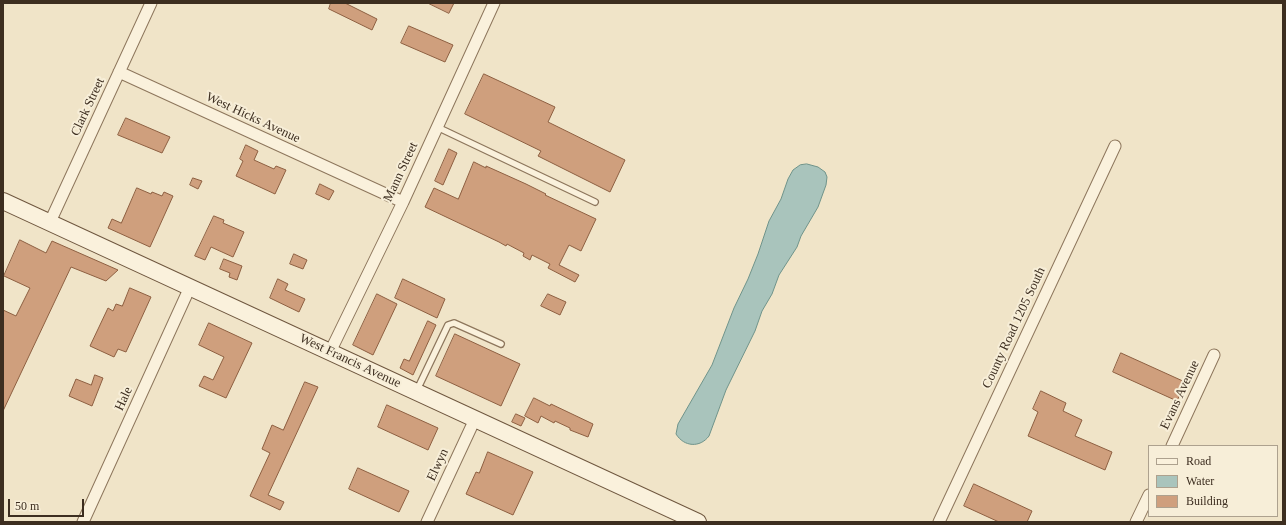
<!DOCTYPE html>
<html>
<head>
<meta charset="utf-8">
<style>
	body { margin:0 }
	#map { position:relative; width:1286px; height:525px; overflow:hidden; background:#f0e4c8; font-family:Georgia,serif }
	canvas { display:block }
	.frame { position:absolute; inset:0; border:4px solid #3d2e20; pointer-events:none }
	.legend { position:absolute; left:1148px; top:445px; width:130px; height:72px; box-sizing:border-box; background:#f7eed8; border:1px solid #ada18e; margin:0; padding:5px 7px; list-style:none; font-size:12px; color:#3d2e20 }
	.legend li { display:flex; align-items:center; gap:8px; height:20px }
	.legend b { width:20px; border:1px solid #ada18e }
	.scale { position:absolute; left:8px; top:499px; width:76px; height:18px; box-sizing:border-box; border:2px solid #3d2e20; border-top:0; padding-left:5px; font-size:12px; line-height:14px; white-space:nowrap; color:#3d2e20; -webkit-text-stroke:3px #f7eed8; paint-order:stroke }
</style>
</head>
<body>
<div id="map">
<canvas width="1286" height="525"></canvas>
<div class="frame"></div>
<ul class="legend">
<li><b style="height:5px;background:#faf1dc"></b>Road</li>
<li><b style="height:11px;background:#a9c4bc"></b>Water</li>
<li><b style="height:11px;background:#cf9f7d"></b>Building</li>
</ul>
<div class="scale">50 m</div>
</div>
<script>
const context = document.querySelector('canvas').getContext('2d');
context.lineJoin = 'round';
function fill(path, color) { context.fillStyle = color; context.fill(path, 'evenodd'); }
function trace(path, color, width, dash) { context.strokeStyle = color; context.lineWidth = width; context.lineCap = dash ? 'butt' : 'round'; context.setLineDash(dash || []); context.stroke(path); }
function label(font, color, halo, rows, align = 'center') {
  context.font = font + ' Georgia,serif'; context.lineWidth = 4; context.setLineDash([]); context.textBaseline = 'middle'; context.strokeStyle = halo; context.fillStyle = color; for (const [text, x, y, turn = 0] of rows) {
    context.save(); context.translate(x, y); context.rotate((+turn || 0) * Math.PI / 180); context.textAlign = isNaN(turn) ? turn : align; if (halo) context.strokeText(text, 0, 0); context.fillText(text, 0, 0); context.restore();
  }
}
const water = new Path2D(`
	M 807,164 L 818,167 L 825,172 L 827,177 L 826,185 L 818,207 L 801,236 L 797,247 L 779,275 L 772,294 L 762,311 L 755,331 L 726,390 L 709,436 C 700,448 684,447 676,434 L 678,424 L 712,365 L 734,308 L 748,279 L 758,254 L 769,221 L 781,199 L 788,179 L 793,170 L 800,165 Z`);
const building = new Path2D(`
	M 331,3 L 345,3 L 377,19 L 372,30 L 329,9 Z
	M 428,3 L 454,3 L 449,13 Z
	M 409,26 L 453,45 L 445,62 L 401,43 Z
	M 484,74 L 555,107 L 548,122 L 625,160 L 610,192 L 538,156 L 541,151 L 465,114 Z
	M 126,118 L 170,137 L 162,153 L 118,135 Z
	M 246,145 L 258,151 L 254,160 L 274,169 L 276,166 L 286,170 L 275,194 L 236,176 L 243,161 L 240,159 Z
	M 449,149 L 457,153 L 443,185 L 435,181 Z
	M 474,162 L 486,168 L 486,166 L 526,184 L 546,194 L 545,195 L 596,219 L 581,251 L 569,245 L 559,265 L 579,275 L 575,282 L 548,268 L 550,264 L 532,255 L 530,260 L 523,256 L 524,253 L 507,244 L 506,246 L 499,242 L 425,207 L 434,188 L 458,199 Z
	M 193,178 L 202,181 L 198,189 L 190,185 Z
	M 320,184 L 334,191 L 329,200 L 316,194 Z
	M 137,188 L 151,194 L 152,192 L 162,196 L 164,192 L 173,196 L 150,247 L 108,228 L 112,219 L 121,223 Z
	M 214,216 L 224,220 L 223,223 L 244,232 L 233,257 L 211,247 L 205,260 L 195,256 Z
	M 20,240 L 46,253 L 52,241 L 118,270 L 106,281 L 71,267 L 3,411 L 3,310 L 16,316 L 30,288 L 4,276 Z
	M 294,254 L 307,260 L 303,269 L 290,264 Z
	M 224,259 L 242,266 L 237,280 L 229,277 L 230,273 L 220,269 Z
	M 278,279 L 288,284 L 285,290 L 305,299 L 299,312 L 270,298 Z
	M 403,279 L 445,299 L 437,318 L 395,298 Z
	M 130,288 L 151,297 L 126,352 L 118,349 L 114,357 L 90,346 L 108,308 L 113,311 L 116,304 L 122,306 Z
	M 377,294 L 397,304 L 373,355 L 353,345 Z
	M 548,294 L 566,302 L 560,315 L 541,306 Z
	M 428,321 L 436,325 L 413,375 L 400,368 L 404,359 L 409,361 Z
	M 209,323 L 252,343 L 226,398 L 199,386 L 204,376 L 213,380 L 224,357 L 199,345 Z
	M 455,334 L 520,364 L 501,406 L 436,376 Z
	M 1121,353 L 1185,382 L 1177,401 L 1113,372 Z
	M 95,375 L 103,378 L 92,406 L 69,396 L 76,379 L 91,385 Z
	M 305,382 L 318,387 L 268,495 L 284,502 L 280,510 L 250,496 L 270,453 L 262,449 L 272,425 L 283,430 Z
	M 1041,391 L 1066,403 L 1063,411 L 1082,420 L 1075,436 L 1112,452 L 1105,470 L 1028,436 L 1038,412 L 1033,409 Z
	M 534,398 L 550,406 L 551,404 L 593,424 L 588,437 L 570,430 L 570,428 L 555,421 L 554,423 L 541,416 L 538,423 L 525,416 Z
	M 387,405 L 438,428 L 428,450 L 378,427 Z
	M 516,414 L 525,418 L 521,426 L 512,422 Z
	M 488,452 L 533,472 L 513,515 L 466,494 L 476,472 L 479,473 Z
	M 358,468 L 409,491 L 399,512 L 349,489 Z
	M 974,484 L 1032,511 L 1027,522 L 999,522 L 964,506 Z`);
const lane = new Path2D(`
	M 437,127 L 595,202
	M 417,390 L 448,325 L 454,323 L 501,344`);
const street = new Path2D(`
	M 119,72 L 403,202
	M 50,222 L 151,3
	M 330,352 L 403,202 L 494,3
	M 1172,446 L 1214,355
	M 83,522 L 190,287
	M 427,522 L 475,419
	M 939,522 L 1115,146
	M 1136,522 L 1149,495`);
const secondary = new Path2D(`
	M 3,201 L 698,522`);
const streetNames = [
	["Clark Street",88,107,-65],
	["West Hicks Avenue",253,118,25],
	["Mann Street",401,172,-65],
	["County Road 1205 South",1014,328,-65],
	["West Francis Avenue",350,361,25],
	["Evans Avenue",1180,395,-65],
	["Hale",124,399,-65],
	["Elwyn",438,465,-65]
];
fill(water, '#a9c4bc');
trace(water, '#6f938a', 1);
fill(building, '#cf9f7d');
trace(building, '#8d5f41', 1);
trace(lane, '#8d765c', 8);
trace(street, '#8d765c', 13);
trace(secondary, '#6f573f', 18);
trace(lane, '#faf1dc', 5.5);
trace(street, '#faf1dc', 11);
trace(secondary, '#faf1dc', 16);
label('13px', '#3d2e20', '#f7eed8', streetNames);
</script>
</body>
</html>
